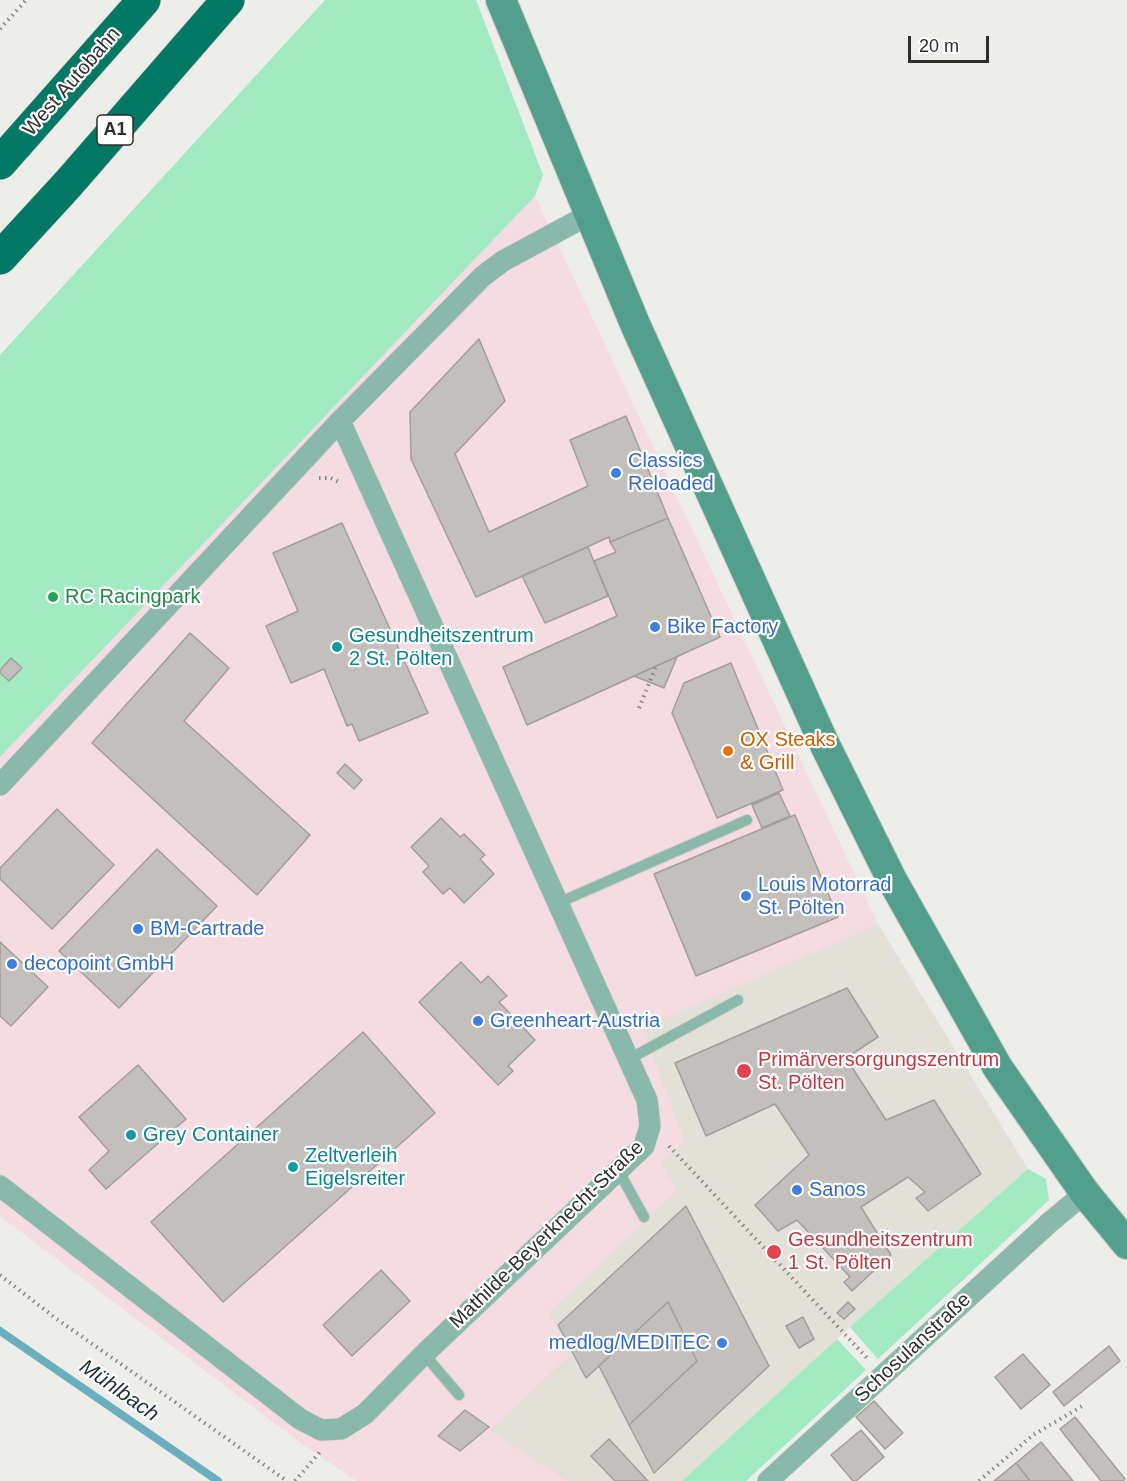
<!DOCTYPE html>
<html>
<head>
<meta charset="utf-8">
<style>
	body { margin:0 }
	#map { position:relative; width:1127px; height:1481px; overflow:hidden; background:#edede9; font-family:Helvetica,sans-serif }
	canvas { display:block }
	.scale { position:absolute; left:908px; top:36px; width:81px; height:27px; box-sizing:border-box; border:3px solid #2e2e2d; border-top:0; padding-left:8px; font-size:18px; line-height:21px; white-space:nowrap; color:#2e2e2d; -webkit-text-stroke:4px #fff; paint-order:stroke }
</style>
</head>
<body>
<div id="map">
<canvas width="1127" height="1481"></canvas>
<div class="scale">20 m</div>
</div>
<script>
const context = document.querySelector('canvas').getContext('2d');
context.lineJoin = 'round';
function fill(path, color) { context.fillStyle = color; context.fill(path, 'evenodd'); }
function trace(path, color, width, dash) { context.strokeStyle = color; context.lineWidth = width; context.lineCap = dash ? 'butt' : 'round'; context.setLineDash(dash || []); context.stroke(path); }
function label(font, color, halo, rows, align = 'center') {
  context.font = font + ' Helvetica,sans-serif'; context.lineWidth = 4.5; context.setLineDash([]); context.textBaseline = 'middle'; context.strokeStyle = halo; context.fillStyle = color; for (const [text, x, y, turn = 0] of rows) {
    context.save(); context.translate(x, y); context.rotate((+turn || 0) * Math.PI / 180); context.textAlign = isNaN(turn) ? turn : align; if (halo) context.strokeText(text, 0, 0); context.fillText(text, 0, 0); context.restore();
  }
}
const commercial = new Path2D(`
	M 535,196 L 878,924 L 1028,1169 L 850,1327 L 682,1481 L 357,1481 L 302,1444 L 0,1216 L 0,757 Z`);
const built = new Path2D(`
	M 878,924 L 1028,1169 L 850,1327 L 682,1481 L 567,1481 L 490,1431 L 570,1355 L 549,1313 L 676,1191 L 661,1163 L 684,1140 L 642,1028 Z`);
const green = new Path2D(`
	M 325,0 L 476,0 L 543,175 L 535,196 L 0,757 L 0,355 Z
	M 1028,1169 L 1046,1179 L 1049,1200 L 878,1359 L 850,1327 Z
	M 837,1339 L 866,1370 L 746,1481 L 682,1481 Z`);
const stream = new Path2D(`
	M 0,1331 L 218,1481`);
const building = new Path2D(`
	M 479,339 L 505,401 L 455,454 L 489,532 L 588,486 L 570,440 L 626,416 L 668,518 L 610,542 L 609,537 L 476,597 L 411,459 L 410,412 Z
	M 668,518 L 720,637 L 527,725 L 503,667 L 617,616 L 594,561 L 616,552 L 610,542 Z
	M 342,523 L 428,713 L 359,741 L 352,724 L 347,726 L 324,669 L 291,683 L 266,626 L 298,611 L 273,553 Z
	M 588,547 L 608,596 L 545,623 L 522,576 Z
	M 190,633 L 229,668 L 184,721 L 310,835 L 257,895 L 92,743 Z
	M 677,657 L 664,688 L 634,676 L 656,666 Z
	M 11,658 L 22,668 L 9,681 L 0,673 L 0,670 Z
	M 731,663 L 783,790 L 717,818 L 672,713 L 684,683 Z
	M 345,764 L 362,780 L 354,789 L 337,773 Z
	M 779,793 L 790,816 L 762,828 L 752,805 Z
	M 57,809 L 114,865 L 52,929 L 0,879 L 0,868 Z
	M 795,815 L 838,917 L 696,976 L 654,874 Z
	M 441,818 L 460,837 L 464,834 L 485,855 L 480,859 L 494,874 L 464,903 L 450,888 L 443,894 L 423,872 L 429,866 L 411,847 Z
	M 157,849 L 217,906 L 119,1008 L 59,951 Z
	M 0,942 L 48,987 L 11,1026 L 0,1016 Z
	M 461,962 L 481,983 L 488,976 L 507,996 L 499,1002 L 535,1040 L 508,1066 L 513,1071 L 498,1085 L 419,1002 Z
	M 847,988 L 878,1037 L 846,1058 L 886,1120 L 934,1100 L 981,1174 L 928,1211 L 916,1198 L 925,1192 L 908,1177 L 861,1207 L 891,1255 L 852,1291 L 844,1282 L 850,1277 L 797,1220 L 778,1231 L 755,1205 L 809,1155 L 775,1104 L 706,1136 L 675,1063 Z
	M 363,1032 L 435,1113 L 223,1302 L 151,1222 Z
	M 138,1065 L 186,1119 L 106,1189 L 89,1170 L 109,1151 L 79,1117 Z
	M 686,1206 L 769,1366 L 654,1473 L 629,1425 L 697,1361 L 668,1302 L 586,1378 L 558,1325 Z
	M 381,1270 L 410,1301 L 352,1356 L 323,1325 Z
	M 668,1302 L 697,1361 L 629,1425 L 599,1366 Z
	M 848,1302 L 855,1309 L 844,1319 L 837,1313 Z
	M 803,1317 L 814,1339 L 799,1348 L 786,1326 Z
	M 1109,1346 L 1120,1361 L 1064,1406 L 1053,1392 Z
	M 1023,1354 L 1050,1385 L 1021,1409 L 995,1377 Z
	M 874,1401 L 903,1433 L 885,1449 L 856,1417 Z
	M 465,1410 L 489,1427 L 460,1451 L 438,1436 Z
	M 1075,1417 L 1125,1479 L 1123,1481 L 1101,1481 L 1060,1429 Z
	M 861,1430 L 884,1457 L 856,1481 L 853,1481 L 831,1455 Z
	M 609,1439 L 648,1481 L 615,1481 L 591,1456 Z
	M 1041,1442 L 1073,1481 L 1030,1481 L 1016,1463 Z
	M 1016,1463 L 1030,1481 L 994,1481 Z`);
const path = new Path2D(`
	M 0,29 L 26,0
	M 319,478 L 331,478 L 341,483
	M 639,708 L 656,666
	M 669,1146 L 868,1359
	M 0,1275 L 54,1317 L 287,1481
	M 295,1481 L 320,1452
	M 979,1481 L 1033,1435 L 1084,1405`);
const lane = new Path2D(`
	M 558,903 L 747,820
	M 629,1059 L 738,1000
	M 618,1170 L 644,1217
	M 424,1354 L 459,1395`);
const street = new Path2D(`
	M 0,785 L 340,421 L 483,276 L 503,261 L 590,214
	M 0,1186 L 300,1419 L 321,1430 L 341,1429 L 365,1414 L 424,1354 L 644,1146 L 650,1126 L 647,1100 L 340,421
	M 768,1481 L 1049,1223 L 1085,1193`);
const secondary = new Path2D(`
	M 501,0 L 635,324 L 823,741 L 891,878 L 998,1068 L 1085,1193 L 1127,1244`);
const highway = new Path2D(`
	M 0,163 L 144,0
	M 0,258 L 68,184 L 228,0`);
const markers = [
	[616,473,6,"#3f7fe0"],
	[53,597,6,"#2e9e5b"],
	[655,627,6,"#3f7fe0"],
	[337,647,6,"#0f9aa8"],
	[728,751,6,"#e8710a"],
	[746,896,6,"#3f7fe0"],
	[138,929,6,"#3f7fe0"],
	[12,964,6,"#3f7fe0"],
	[478,1021,6,"#3f7fe0"],
	[744,1071,8,"#e0444e"],
	[131,1135,6,"#0f9aa8"],
	[293,1167,6,"#0f9aa8"],
	[797,1190,6,"#3f7fe0"],
	[774,1252,8,"#e0444e"],
	[722,1343,6,"#3f7fe0"]
];
const shields = [
	[115,130,36]
];
const shieldNames = [
	["A1",115,130]
];
const streetNames = [
	["West Autobahn",72,82,-49],
	["Mathilde-Beyerknecht-Straße",547,1235,-44],
	["Schosulanstraße",913,1348,-43]
];
const shopNames = [
	["Classics",628,461],
	["Reloaded",628,484],
	["Bike Factory",667,627],
	["Louis Motorrad",758,885],
	["St. Pölten",758,908],
	["BM-Cartrade",150,929],
	["decopoint GmbH",24,964],
	["Greenheart-Austria",490,1021],
	["Sanos",809,1190],
	["medlog/MEDITEC",710,1343,"right"]
];
const leisureNames = [
	["RC Racingpark",65,597]
];
const cultureNames = [
	["Gesundheitszentrum",349,636],
	["2 St. Pölten",349,659],
	["Grey Container",143,1135],
	["Zeltverleih",305,1156],
	["Eigelsreiter",305,1179]
];
const foodNames = [
	["OX Steaks",740,740],
	["& Grill",740,763]
];
const healthNames = [
	["Primärversorgungszentrum",758,1060],
	["St. Pölten",758,1083],
	["Gesundheitszentrum",788,1240],
	["1 St. Pölten",788,1263]
];
const waterNames = [
	["Mühlbach",119,1391,35]
];
fill(commercial, '#f5dbe2');
fill(built, '#e3e1d7');
fill(green, '#a1eac2');
trace(stream, '#6baebe', 8);
fill(building, '#c2bfbd');
trace(building, '#a19e9c', 1.5);
trace(lane, '#cbcbc7', 12);
trace(street, '#cbcbc7', 22);
trace(secondary, '#cbcbc7', 32);
trace(highway, '#cbcbc7', 34);
trace(path, '#858583', 4, [1.5, 4.5]);
trace(lane, '#8ab9ac', 10);
trace(street, '#8ab9ac', 21);
trace(secondary, '#539f8c', 30);
trace(highway, '#007863', 33);
for (const [x, y, r, color] of markers) { const dot = new Path2D(); dot.arc(x, y, r, 0, 2 * Math.PI); context.fillStyle = color; context.fill(dot); trace(dot, '#fff', 2); }
for (const [x, y, w] of shields) { const box = new Path2D(); box.roundRect(x - w / 2, y - 15, w, 30, 4.5); context.fillStyle = '#fff'; context.fill(box); trace(box, '#2e2e2d', 1.5); }
label('bold 18px', '#2e2e2d', null, shieldNames);
label('20px', '#2e2e2d', '#fff', streetNames);
label('20px', '#366cbe', '#fff', shopNames, 'left');
label('20px', '#27864d', '#fff', leisureNames, 'left');
label('20px', '#0d838f', '#fff', cultureNames, 'left');
label('20px', '#c56008', '#fff', foodNames, 'left');
label('20px', '#be3a42', '#fff', healthNames, 'left');
label('italic 21px', '#192f35', '#fff', waterNames);
</script>
</body>
</html>
